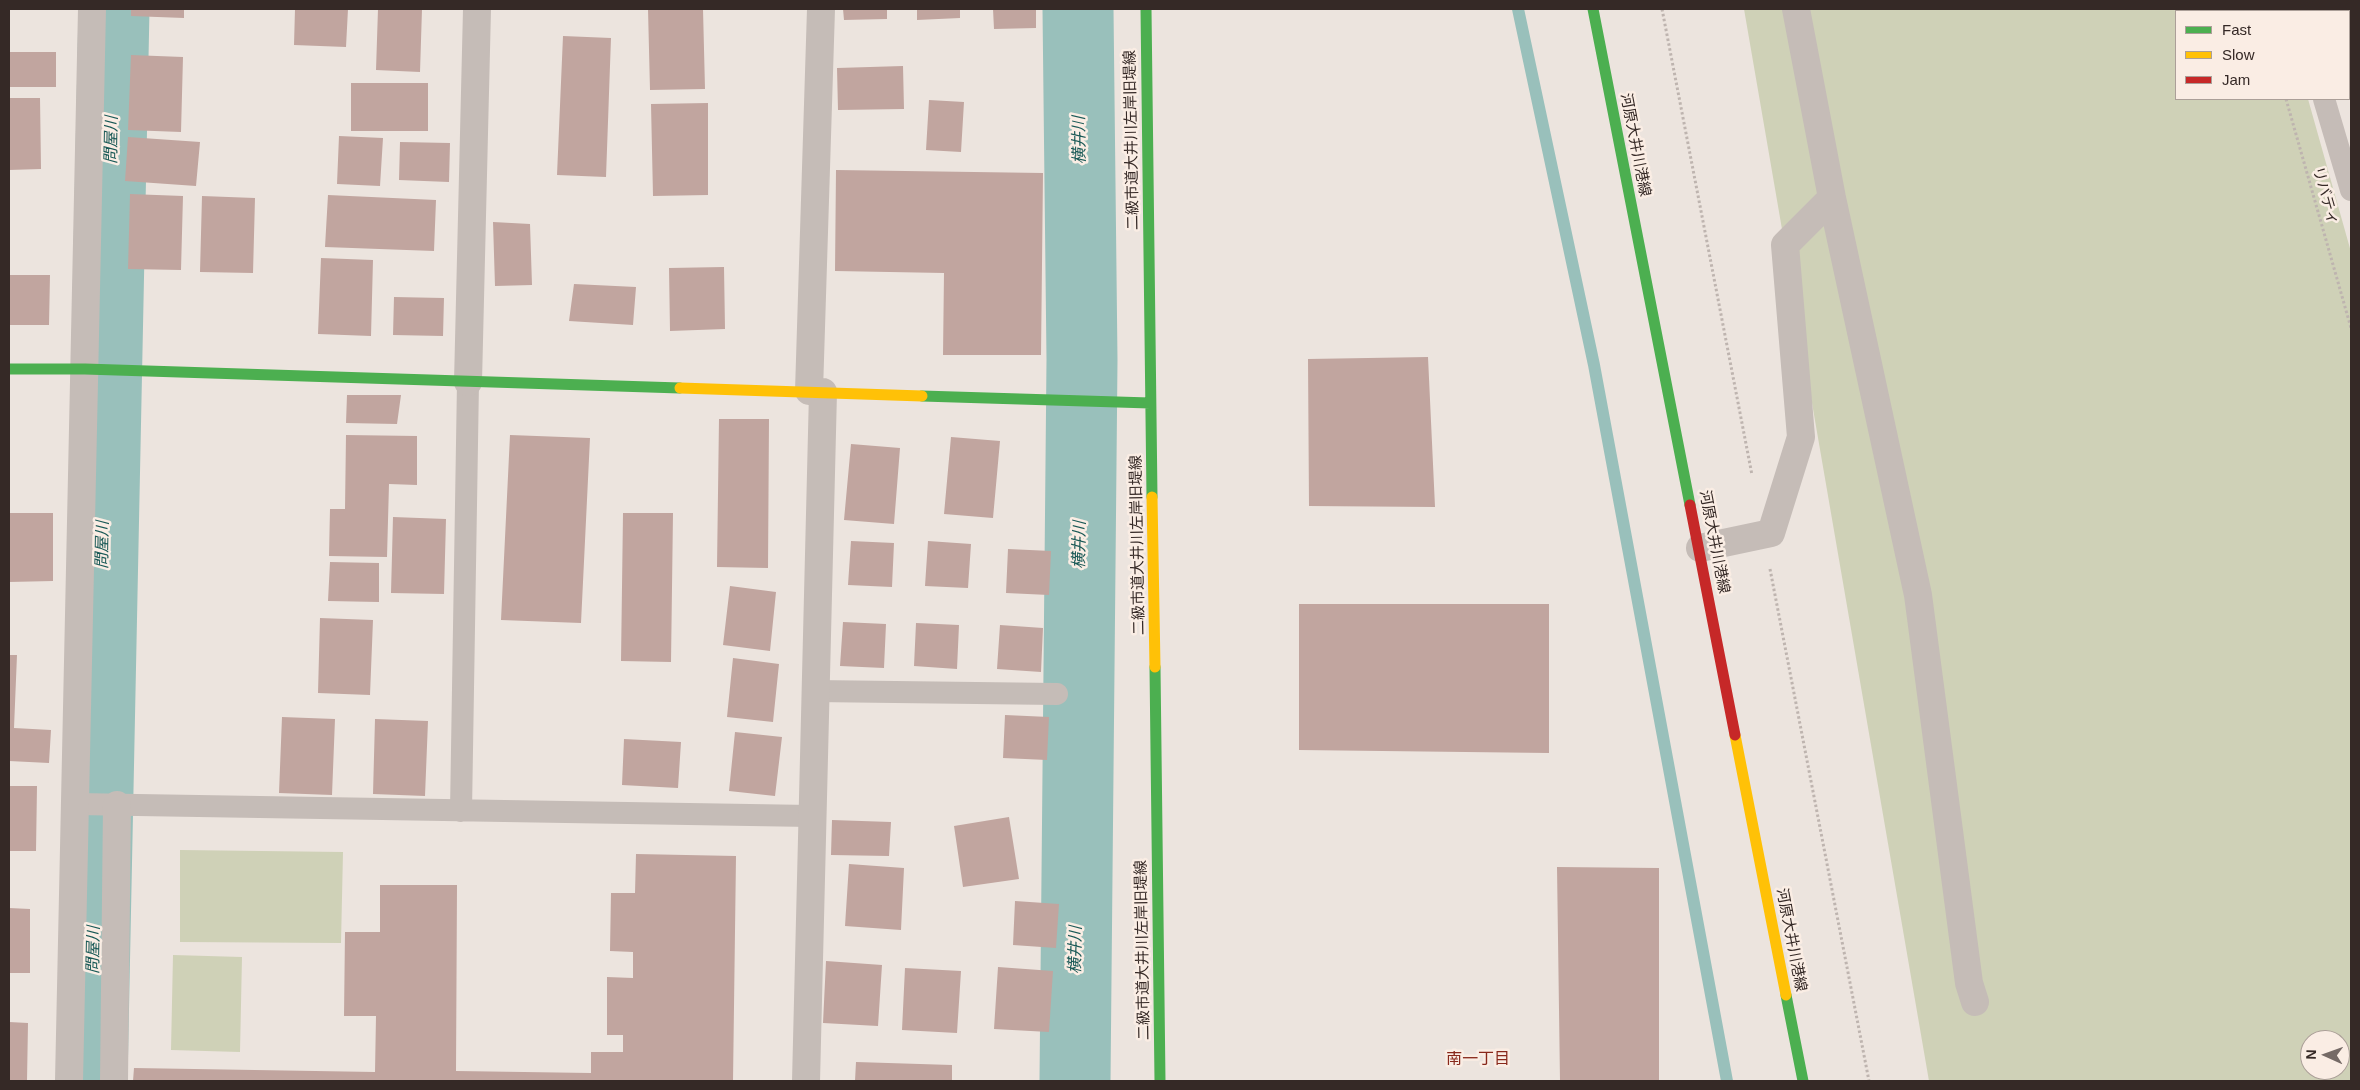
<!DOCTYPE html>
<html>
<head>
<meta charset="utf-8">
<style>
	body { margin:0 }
	#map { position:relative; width:2360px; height:1090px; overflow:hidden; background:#ece4de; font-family:Helvetica,sans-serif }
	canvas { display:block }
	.frame { position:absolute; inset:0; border:10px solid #352926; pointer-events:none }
	.legend { position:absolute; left:2175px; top:10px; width:175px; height:90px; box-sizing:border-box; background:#faede4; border:1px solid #ab9f98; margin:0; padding:6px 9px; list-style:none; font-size:15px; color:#352926 }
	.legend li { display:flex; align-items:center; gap:10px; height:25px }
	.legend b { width:25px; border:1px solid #ab9f98 }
	.north { position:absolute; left:2300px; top:1030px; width:50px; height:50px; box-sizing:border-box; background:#faede4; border:1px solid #ab9f98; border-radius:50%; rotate:272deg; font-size:14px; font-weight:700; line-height:20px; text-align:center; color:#352926 }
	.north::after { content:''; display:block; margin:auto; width:18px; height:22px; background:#756a66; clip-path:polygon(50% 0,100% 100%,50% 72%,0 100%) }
</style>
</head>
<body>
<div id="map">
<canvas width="2360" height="1090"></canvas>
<div class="frame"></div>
<ul class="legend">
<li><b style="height:6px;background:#4caf50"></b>Fast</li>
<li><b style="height:6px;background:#ffc107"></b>Slow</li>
<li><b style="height:6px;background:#c62828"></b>Jam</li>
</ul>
<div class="north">N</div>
</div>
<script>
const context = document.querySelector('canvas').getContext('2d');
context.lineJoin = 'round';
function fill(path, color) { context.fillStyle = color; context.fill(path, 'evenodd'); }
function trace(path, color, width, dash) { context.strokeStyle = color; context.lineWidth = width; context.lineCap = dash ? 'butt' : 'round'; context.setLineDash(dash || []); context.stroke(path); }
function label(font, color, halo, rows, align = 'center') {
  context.font = font + ' Helvetica,"Noto Sans JP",sans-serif'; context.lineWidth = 5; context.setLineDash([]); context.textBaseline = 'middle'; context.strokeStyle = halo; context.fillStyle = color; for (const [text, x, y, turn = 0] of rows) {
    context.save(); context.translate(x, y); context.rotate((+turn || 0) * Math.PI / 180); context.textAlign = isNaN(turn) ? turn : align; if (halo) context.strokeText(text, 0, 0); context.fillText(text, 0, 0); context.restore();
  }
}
const green = new Path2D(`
	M 1744,9 L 2282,9 L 2283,11 L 2176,11 L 2176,99 L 2308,99 L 2351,252 L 2351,1081 L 1929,1081 ZM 2310,1040 L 2340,1040 L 2340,1070 L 2310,1070 Z
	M 180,850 L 343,852 L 341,943 L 180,942 Z
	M 173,955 L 242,957 L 240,1052 L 171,1050 Z`);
const stream = new Path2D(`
	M 1518,9 L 1594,365 L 1727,1081`);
const river = new Path2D(`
	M 92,1081 L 114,9
	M 1075,1081 L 1082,360 L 1078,9`);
const building = new Path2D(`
	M 131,9 L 184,9 L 184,18 L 131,16 Z
	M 295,9 L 348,9 L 346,47 L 294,45 Z
	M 378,9 L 422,9 L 420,72 L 376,70 Z
	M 648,9 L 703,9 L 705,89 L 650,90 Z
	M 843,9 L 887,9 L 887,19 L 844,20 Z
	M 917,9 L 960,9 L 960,18 L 917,20 Z
	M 993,9 L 1036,9 L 1036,28 L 994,29 Z
	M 563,36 L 611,38 L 606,177 L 557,175 Z
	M 9,52 L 56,52 L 56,87 L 9,87 Z
	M 131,55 L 183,57 L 181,132 L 128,130 Z
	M 903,66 L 904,109 L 838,110 L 837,68 Z
	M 351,83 L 428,83 L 428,131 L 351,131 Z
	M 9,98 L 40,98 L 41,169 L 9,170 Z
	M 929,100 L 964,102 L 961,152 L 926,150 Z
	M 708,103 L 708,195 L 653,196 L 651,104 Z
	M 339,136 L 383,138 L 380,186 L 337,184 Z
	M 128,137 L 200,142 L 196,186 L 125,181 Z
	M 400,142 L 450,143 L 449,182 L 399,180 Z
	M 836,170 L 1043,173 L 1041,355 L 943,355 L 944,273 L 835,271 Z
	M 130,194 L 183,196 L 181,270 L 128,269 Z
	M 328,195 L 436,200 L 434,251 L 325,247 Z
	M 202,196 L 255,198 L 253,273 L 200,272 Z
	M 493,222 L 530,224 L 532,285 L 495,286 Z
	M 321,258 L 373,260 L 371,336 L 318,334 Z
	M 724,267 L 725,329 L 670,331 L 669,268 Z
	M 9,275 L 50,275 L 49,325 L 9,325 Z
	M 574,284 L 636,287 L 633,325 L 569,321 Z
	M 394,297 L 444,298 L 443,336 L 393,335 Z
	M 1428,357 L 1435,507 L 1309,506 L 1308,359 Z
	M 347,395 L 401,395 L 397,424 L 346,423 Z
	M 719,419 L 769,419 L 768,568 L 717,567 Z
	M 346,435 L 417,436 L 417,485 L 389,484 L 387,557 L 329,556 L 330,509 L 345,509 Z
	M 510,435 L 590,438 L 581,623 L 501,620 Z
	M 951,437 L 1000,441 L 993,518 L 944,514 Z
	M 851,444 L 900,448 L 894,524 L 844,520 Z
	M 9,513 L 53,513 L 53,581 L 9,582 Z
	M 623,513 L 673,513 L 671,662 L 621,661 Z
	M 393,517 L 446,519 L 444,594 L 391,593 Z
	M 851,541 L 894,543 L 892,587 L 848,585 Z
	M 928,541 L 971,544 L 968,588 L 925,586 Z
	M 1008,549 L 1051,551 L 1049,595 L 1006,593 Z
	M 330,562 L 379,563 L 379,602 L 328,601 Z
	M 730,586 L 776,592 L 770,651 L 723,645 Z
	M 1299,604 L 1549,604 L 1549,753 L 1299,750 Z
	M 320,618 L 373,620 L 370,695 L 318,693 Z
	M 843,622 L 886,624 L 884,668 L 840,666 Z
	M 916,623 L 959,625 L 957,669 L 914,666 Z
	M 1000,625 L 1043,628 L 1041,672 L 997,669 Z
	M 9,655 L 17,655 L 14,728 L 51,730 L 49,763 L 9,761 Z
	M 733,658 L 779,664 L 773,722 L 727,717 Z
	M 1005,715 L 1049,717 L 1047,760 L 1003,758 Z
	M 282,717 L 335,719 L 332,795 L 279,793 Z
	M 375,719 L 428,721 L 425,796 L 373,794 Z
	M 735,732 L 782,737 L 775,796 L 729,791 Z
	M 624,739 L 681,742 L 678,788 L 622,785 Z
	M 9,786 L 37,786 L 36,851 L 9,851 Z
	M 1009,817 L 1019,879 L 963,887 L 954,826 Z
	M 832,820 L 891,822 L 889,856 L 831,855 Z
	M 636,854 L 736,856 L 733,1081 L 133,1081 L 134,1068 L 375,1072 L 376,1016 L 344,1016 L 345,932 L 380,932 L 380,885 L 457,885 L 456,1071 L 591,1073 L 591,1052 L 623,1052 L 623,1035 L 607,1035 L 607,977 L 633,978 L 633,952 L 610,951 L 611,893 L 635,893 Z
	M 849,864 L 904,868 L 901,930 L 845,926 Z
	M 1557,867 L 1659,868 L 1659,1081 L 1560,1081 Z
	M 1015,901 L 1059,904 L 1056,948 L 1013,945 Z
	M 9,908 L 30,909 L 30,973 L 9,973 Z
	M 826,961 L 882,965 L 878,1026 L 823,1023 Z
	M 998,967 L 1053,971 L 1049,1032 L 994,1029 Z
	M 905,968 L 961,971 L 957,1033 L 902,1030 Z
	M 9,1022 L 28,1023 L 27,1081 L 9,1081 Z
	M 856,1062 L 952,1065 L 952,1081 L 855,1081 Z`);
const path = new Path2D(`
	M 1662,9 L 1752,475
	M 2258,9 L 2258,11
	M 2286,99 L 2351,328
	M 1770,569 L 1869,1081`);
const lane = new Path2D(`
	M 2297,9 L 2298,11
	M 2324,99 L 2351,190
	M 814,691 L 1057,694
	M 76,804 L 811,816
	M 461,811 L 468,382`);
const street = new Path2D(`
	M 1832,198 L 1918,595 L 1969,983 L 1975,1002
	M 468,382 L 477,9
	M 809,391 L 821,9
	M 1700,548 L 1771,533 L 1801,437 L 1785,245 L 1832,198 L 1796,9
	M 69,1081 L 92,9
	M 114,1081 L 117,805
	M 806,1081 L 823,392`);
const fast = new Path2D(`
	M 1146,9 L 1152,497
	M 1593,9 L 1690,505
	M 9,369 L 85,369 L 680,388
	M 922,396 L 1150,403
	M 1155,667 L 1160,1081
	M 1786,995 L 1803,1081`);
const slow = new Path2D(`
	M 680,388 L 922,396
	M 1152,497 L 1155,667
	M 1735,735 L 1786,995`);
const jam = new Path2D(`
	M 1690,505 L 1735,735`);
const streetNames = [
	["二級市道大井川左岸旧堤線",1132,140,-91],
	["河原大井川港線",1635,145,79],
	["リバティ",2325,196,74],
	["河原大井川港線",1714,542,79],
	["二級市道大井川左岸旧堤線",1138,545,-91],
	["河原大井川港線",1791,940,79],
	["二級市道大井川左岸旧堤線",1143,950,-91]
];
const waterNames = [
	["問屋川",112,140,-89],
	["横井川",1080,140,-91],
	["問屋川",103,545,-89],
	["横井川",1080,545,-89],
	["問屋川",94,950,-89],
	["横井川",1076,950,-89]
];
const neighbourhoodNames = [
	["南一丁目",1478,1060]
];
fill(green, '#cfd1b7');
trace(stream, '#99c0bb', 12);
trace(river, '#99c0bb', 71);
fill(building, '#c1a59f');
trace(path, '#beb4af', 3, [2.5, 2.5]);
trace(lane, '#c5bcb7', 22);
trace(street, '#c5bcb7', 28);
trace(fast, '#4caf50', 11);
trace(slow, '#ffc107', 11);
trace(jam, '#c62828', 11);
label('15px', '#352926', '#faede4', streetNames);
label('italic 16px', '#195956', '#faede4', waterNames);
label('16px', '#88281b', '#faede4', neighbourhoodNames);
</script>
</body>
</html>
